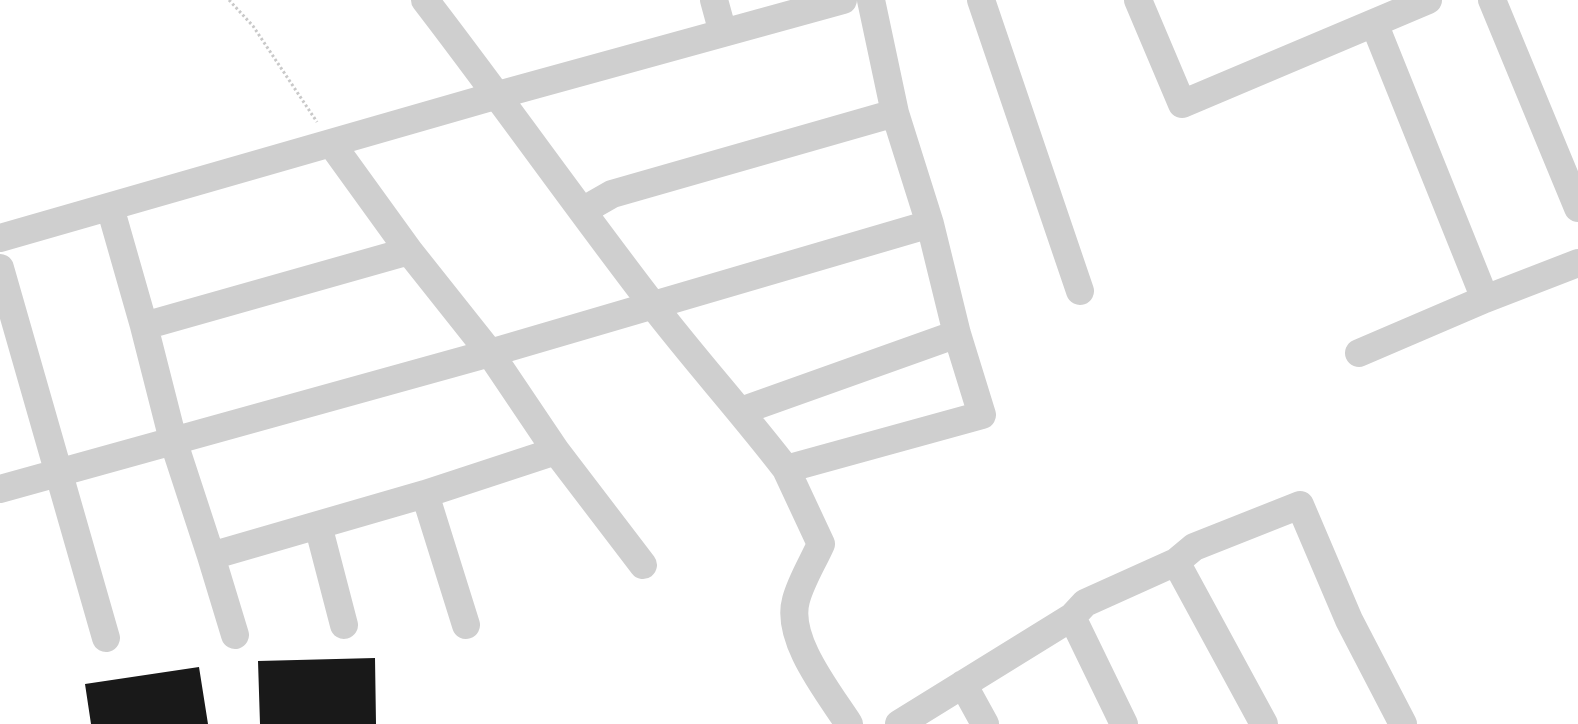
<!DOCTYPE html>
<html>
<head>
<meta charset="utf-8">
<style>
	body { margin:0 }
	canvas { display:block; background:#fff }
</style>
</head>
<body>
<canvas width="1578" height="724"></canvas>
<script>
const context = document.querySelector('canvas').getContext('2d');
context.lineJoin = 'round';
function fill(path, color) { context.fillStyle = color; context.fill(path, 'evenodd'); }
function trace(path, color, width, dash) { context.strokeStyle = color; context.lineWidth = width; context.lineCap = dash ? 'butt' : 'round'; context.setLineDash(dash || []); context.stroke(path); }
const building = new Path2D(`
	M 375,658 L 376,724 L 260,724 L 258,661 Z
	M 199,667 L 208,724 L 91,724 L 85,684 Z`);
const path = new Path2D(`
	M 229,0 L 253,26 L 317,122`);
const minor = new Path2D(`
	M 425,0 C 502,100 575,204 652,304 C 695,360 743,413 786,469 L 982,415 L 957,334 L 930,224 L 895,113 L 871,0
	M 714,0 L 723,33
	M 981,0 L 1080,291
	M 1138,0 L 1182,104 L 1428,0
	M 1492,0 L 1578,208
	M 1374,23 L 1485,299
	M 331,143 L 409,251 L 490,353 L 556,451 L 643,565
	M 110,207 L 144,326 L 173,440 L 211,556 L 425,494 L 556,451
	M 584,210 L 612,194 L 895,113
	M 0,238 L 498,95 L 843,0
	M 0,268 L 106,638
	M 144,326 L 409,251
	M 1359,353 L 1485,299 L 1578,263
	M 741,411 L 957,334
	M 786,469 L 821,544 C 813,562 801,581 796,600 C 785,639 829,693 849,724
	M 0,489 L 490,353 L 930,224
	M 425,494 L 466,625
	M 318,525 L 344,625
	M 211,556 L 235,635
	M 1176,562 L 1264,724
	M 1072,617 L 1124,724
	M 963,684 L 985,724
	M 899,724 L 1072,617 L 1085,603 L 1176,562 L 1194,547 L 1300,505 L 1349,620 L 1403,724`);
fill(building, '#191919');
trace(path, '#c9c9c9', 3, [2.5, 2.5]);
trace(minor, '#cfcfcf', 28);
</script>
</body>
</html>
